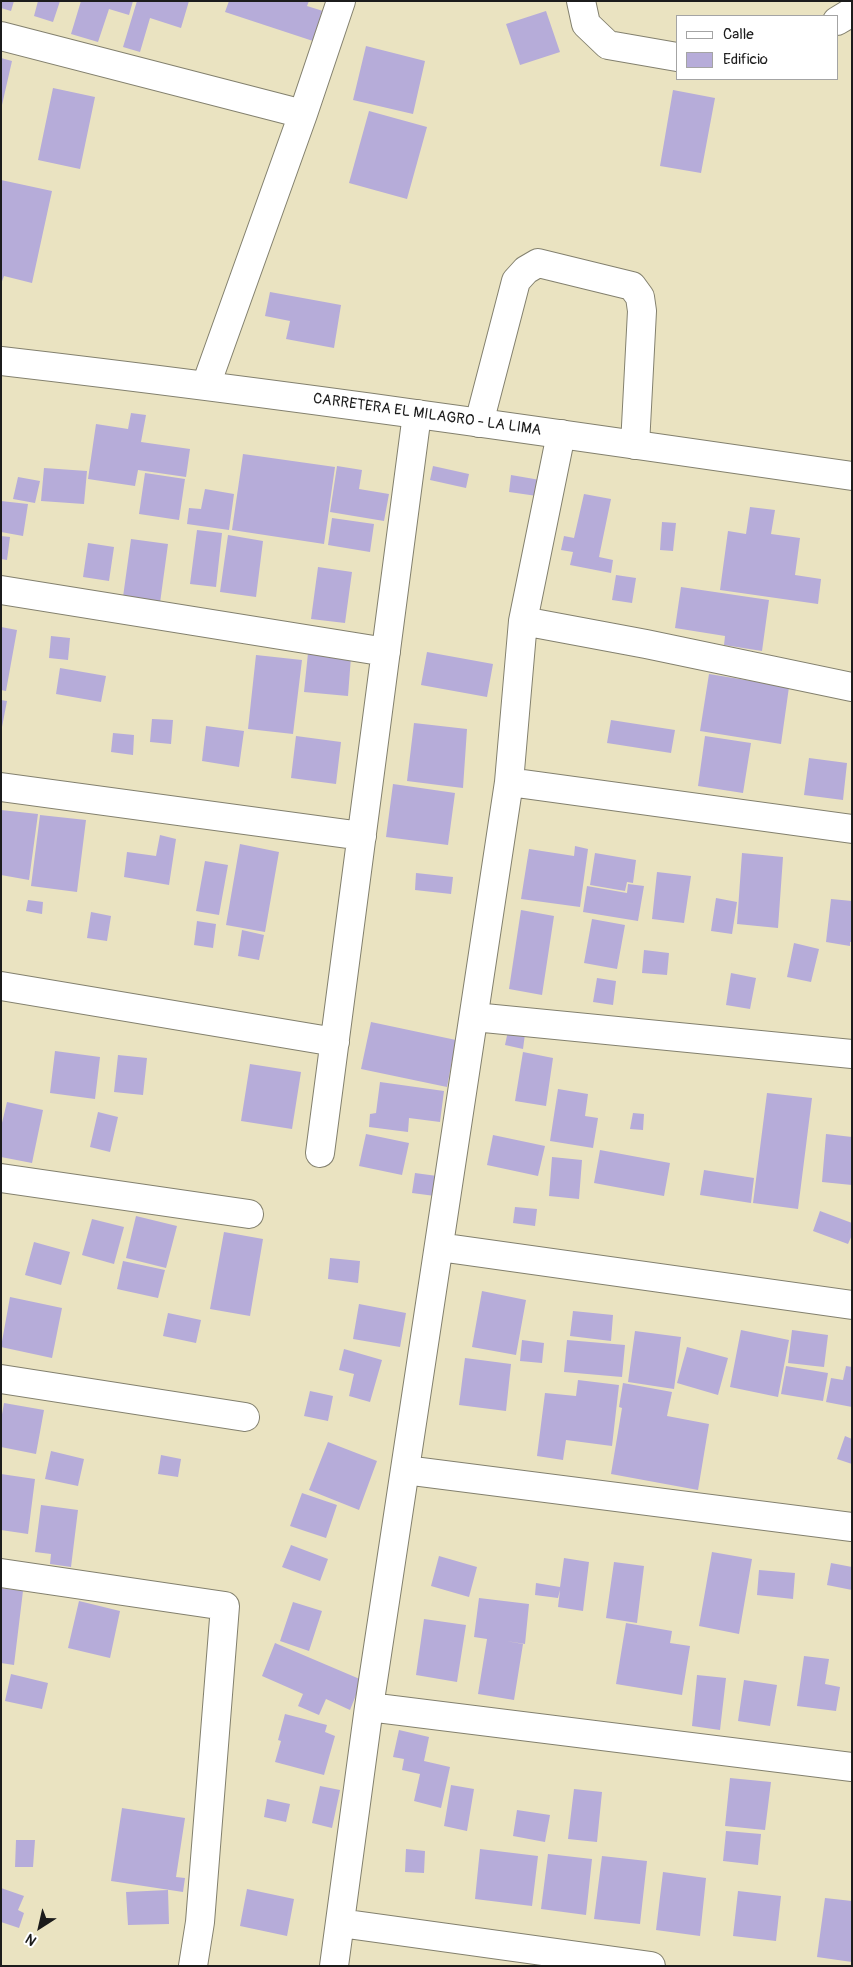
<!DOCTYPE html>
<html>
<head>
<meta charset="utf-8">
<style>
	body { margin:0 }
	#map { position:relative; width:853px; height:1967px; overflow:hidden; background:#eae3c1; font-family:Pangolin,sans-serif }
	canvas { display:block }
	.frame { position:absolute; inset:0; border:2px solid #1c1c1c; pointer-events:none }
	.legend { position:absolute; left:676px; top:15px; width:162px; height:65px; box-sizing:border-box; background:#fff; border:1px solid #a4a4a4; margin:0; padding:6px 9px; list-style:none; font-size:15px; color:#1c1c1c }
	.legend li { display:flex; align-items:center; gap:10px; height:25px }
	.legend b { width:25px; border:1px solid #a4a4a4 }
	.north { position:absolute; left:15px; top:1902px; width:50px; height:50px; -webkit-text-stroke:4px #fff; paint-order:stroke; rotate:215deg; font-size:14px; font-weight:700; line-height:20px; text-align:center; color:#1c1c1c }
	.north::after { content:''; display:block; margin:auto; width:18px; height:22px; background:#1c1c1c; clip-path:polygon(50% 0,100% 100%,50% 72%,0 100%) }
</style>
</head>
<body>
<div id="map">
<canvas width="853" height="1967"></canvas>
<div class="frame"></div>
<ul class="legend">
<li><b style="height:6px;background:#fff"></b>Calle</li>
<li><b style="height:14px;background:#b6acd9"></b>Edificio</li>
</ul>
<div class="north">N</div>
</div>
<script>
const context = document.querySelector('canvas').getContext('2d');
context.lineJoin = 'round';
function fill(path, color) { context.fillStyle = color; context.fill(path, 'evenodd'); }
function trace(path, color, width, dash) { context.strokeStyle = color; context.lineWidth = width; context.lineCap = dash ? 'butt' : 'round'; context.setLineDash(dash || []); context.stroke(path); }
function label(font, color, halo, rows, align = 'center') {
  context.font = font + ' Pangolin,sans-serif'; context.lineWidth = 5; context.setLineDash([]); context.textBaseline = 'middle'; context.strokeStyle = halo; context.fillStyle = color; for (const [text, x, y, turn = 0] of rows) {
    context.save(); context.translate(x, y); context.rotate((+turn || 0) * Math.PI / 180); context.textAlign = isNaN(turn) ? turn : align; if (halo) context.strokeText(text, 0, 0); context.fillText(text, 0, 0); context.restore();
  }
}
const building = new Path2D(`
	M 1,1 L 14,1 L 11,11 L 1,8 Z
	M 38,1 L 60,1 L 53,22 L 34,16 Z
	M 81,1 L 133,1 L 129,15 L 109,9 L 98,42 L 71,34 Z
	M 137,1 L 189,1 L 181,28 L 150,18 L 140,52 L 123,47 Z
	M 229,1 L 309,1 L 307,6 L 323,11 L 313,41 L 225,12 Z
	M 546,11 L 560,52 L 520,65 L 506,24 Z
	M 366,46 L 425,61 L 413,114 L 353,100 Z
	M 1,58 L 12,61 L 2,105 L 1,104 Z
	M 53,88 L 95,97 L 80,169 L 38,160 Z
	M 673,90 L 715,98 L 701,173 L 660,166 Z
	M 369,111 L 427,127 L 407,199 L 349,183 Z
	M 1,180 L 52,191 L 32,283 L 4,276 L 1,284 Z
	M 270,292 L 341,305 L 334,348 L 286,339 L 290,321 L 265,316 Z
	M 131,413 L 146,415 L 141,442 L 190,449 L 186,477 L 138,470 L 135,486 L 88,479 L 96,424 L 128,429 Z
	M 243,454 L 335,467 L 324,544 L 232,530 Z
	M 337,466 L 362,470 L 359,489 L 389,494 L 384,521 L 330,512 Z
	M 433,466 L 469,474 L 466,488 L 430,480 Z
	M 44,468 L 87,471 L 84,504 L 41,501 Z
	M 145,473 L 185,479 L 179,520 L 139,514 Z
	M 511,475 L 540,480 L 537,496 L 509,492 Z
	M 18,477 L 40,481 L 35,503 L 13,499 Z
	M 205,489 L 234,494 L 229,530 L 187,524 L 189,508 L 201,509 Z
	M 584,494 L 611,499 L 599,557 L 613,560 L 611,573 L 570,565 L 573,552 L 561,550 L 564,536 L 574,538 Z
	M 1,501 L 28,504 L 23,536 L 1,532 Z
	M 750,507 L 775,510 L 771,534 L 800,538 L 795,575 L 821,579 L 818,604 L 720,590 L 728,531 L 746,534 Z
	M 332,518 L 374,524 L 370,552 L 328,545 Z
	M 662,522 L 676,523 L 673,551 L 660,550 Z
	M 197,530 L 222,533 L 216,587 L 190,584 Z
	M 228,535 L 263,541 L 256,597 L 220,592 Z
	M 1,536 L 10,537 L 7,560 L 1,559 Z
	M 131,539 L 168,544 L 160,603 L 123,597 Z
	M 88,543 L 114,547 L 109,581 L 83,577 Z
	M 318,567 L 352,572 L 345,623 L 311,619 Z
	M 616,575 L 636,578 L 632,603 L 612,600 Z
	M 681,587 L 769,600 L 762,651 L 724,645 L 725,636 L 675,628 Z
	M 1,627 L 17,630 L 6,691 L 1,690 Z
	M 51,636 L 70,638 L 68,660 L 49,658 Z
	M 427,652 L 493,664 L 487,697 L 421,685 Z
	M 308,653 L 351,657 L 348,696 L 304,692 Z
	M 256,655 L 302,660 L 293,734 L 248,729 Z
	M 60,668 L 106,676 L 101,702 L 56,694 Z
	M 709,674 L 789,687 L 781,744 L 700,731 Z
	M 1,700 L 7,701 L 2,727 L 1,727 Z
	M 152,719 L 173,720 L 171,744 L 150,742 Z
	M 611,720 L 675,730 L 671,753 L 607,743 Z
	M 414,723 L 467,729 L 463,788 L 407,781 Z
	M 206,726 L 244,731 L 239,767 L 202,761 Z
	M 113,733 L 134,735 L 133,755 L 111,752 Z
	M 296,736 L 341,742 L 336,784 L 291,778 Z
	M 705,736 L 751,743 L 743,793 L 698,786 Z
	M 809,758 L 847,763 L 843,800 L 804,795 Z
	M 393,784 L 455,793 L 448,845 L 386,837 Z
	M 1,810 L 38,814 L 29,880 L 1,875 Z
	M 40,815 L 86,820 L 77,892 L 31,886 Z
	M 160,835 L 176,839 L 169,885 L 124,877 L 127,852 L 156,856 Z
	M 240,844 L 279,852 L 265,932 L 226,925 Z
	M 575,846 L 588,849 L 580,907 L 521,899 L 529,849 L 574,856 Z
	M 595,853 L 636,860 L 633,883 L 627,882 L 625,891 L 590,885 Z
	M 742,853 L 783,857 L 778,928 L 737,924 Z
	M 205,861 L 228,865 L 219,915 L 196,911 Z
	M 657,872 L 691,876 L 684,923 L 652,919 Z
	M 416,873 L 453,877 L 451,894 L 415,890 Z
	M 628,884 L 644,886 L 638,921 L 583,912 L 587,886 L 627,893 Z
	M 716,898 L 737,902 L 732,934 L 711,931 Z
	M 831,899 L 852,901 L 852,942 L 850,942 L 850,946 L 826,942 Z
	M 28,900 L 43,902 L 42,914 L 26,911 Z
	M 521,910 L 554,916 L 542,995 L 509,989 Z
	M 91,912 L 111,916 L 107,941 L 87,938 Z
	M 592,919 L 625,925 L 617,969 L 584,963 Z
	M 197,921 L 216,924 L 213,948 L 194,945 Z
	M 242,930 L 264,935 L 259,960 L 238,956 Z
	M 794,943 L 819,949 L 811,982 L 787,977 Z
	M 644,950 L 669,953 L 667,975 L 642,973 Z
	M 731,973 L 756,978 L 750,1009 L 726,1005 Z
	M 597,978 L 616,981 L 613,1005 L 593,1002 Z
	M 371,1022 L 456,1040 L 447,1087 L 361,1069 Z
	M 508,1031 L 525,1034 L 523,1049 L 505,1045 Z
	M 55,1051 L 100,1057 L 95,1099 L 50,1093 Z
	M 523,1052 L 553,1058 L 546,1106 L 515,1101 Z
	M 118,1055 L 147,1058 L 143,1095 L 114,1092 Z
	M 250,1064 L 301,1072 L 292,1129 L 241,1121 Z
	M 380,1082 L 444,1091 L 440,1122 L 409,1118 L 408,1132 L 369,1127 L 370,1114 L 376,1113 Z
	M 558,1089 L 588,1094 L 585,1116 L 598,1118 L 593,1148 L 550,1141 Z
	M 767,1093 L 812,1098 L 798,1209 L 753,1203 Z
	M 7,1102 L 43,1110 L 32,1163 L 1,1157 L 1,1127 Z
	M 98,1112 L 118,1117 L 110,1152 L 90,1147 Z
	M 633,1113 L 644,1114 L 643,1130 L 630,1129 Z
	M 366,1134 L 409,1143 L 402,1175 L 359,1166 Z
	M 826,1134 L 852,1137 L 852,1185 L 822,1182 Z
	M 493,1135 L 545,1146 L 538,1176 L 487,1165 Z
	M 600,1150 L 670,1163 L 664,1196 L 594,1183 Z
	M 552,1157 L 582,1160 L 579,1199 L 549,1196 Z
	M 704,1170 L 754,1178 L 751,1203 L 700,1195 Z
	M 415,1173 L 437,1176 L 435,1196 L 412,1193 Z
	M 515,1207 L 537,1209 L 535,1226 L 513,1223 Z
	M 820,1211 L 852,1223 L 852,1235 L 848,1244 L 813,1231 Z
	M 136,1216 L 177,1226 L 166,1268 L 126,1258 Z
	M 92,1219 L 124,1227 L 114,1264 L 82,1255 Z
	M 224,1232 L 263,1239 L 250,1316 L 210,1309 Z
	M 34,1242 L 70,1252 L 61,1285 L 25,1275 Z
	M 330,1258 L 360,1261 L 358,1283 L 328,1279 Z
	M 123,1261 L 165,1270 L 158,1298 L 117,1289 Z
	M 482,1291 L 526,1300 L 516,1355 L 472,1347 Z
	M 10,1297 L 62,1308 L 52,1358 L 1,1347 Z
	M 359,1304 L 406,1313 L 400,1347 L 353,1339 Z
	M 573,1311 L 613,1315 L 611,1341 L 570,1336 Z
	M 168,1313 L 201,1320 L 196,1343 L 163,1336 Z
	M 741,1330 L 789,1340 L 778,1397 L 730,1387 Z
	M 792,1330 L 828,1335 L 824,1367 L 788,1363 Z
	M 635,1331 L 681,1337 L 674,1389 L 628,1382 Z
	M 522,1340 L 544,1343 L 542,1363 L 520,1361 Z
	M 567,1340 L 625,1345 L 622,1377 L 564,1372 Z
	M 687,1347 L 728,1358 L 718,1395 L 677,1383 Z
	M 344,1349 L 382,1360 L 370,1402 L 349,1396 L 354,1374 L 339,1370 Z
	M 465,1358 L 511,1364 L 506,1411 L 459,1405 Z
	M 786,1366 L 828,1373 L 823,1401 L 781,1394 Z
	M 846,1366 L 852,1367 L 852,1407 L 826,1402 L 831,1378 L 843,1380 Z
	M 578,1380 L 619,1385 L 612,1446 L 566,1440 L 563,1460 L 537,1456 L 545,1393 L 576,1396 Z
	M 623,1383 L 672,1392 L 667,1416 L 709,1424 L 698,1490 L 611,1474 L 622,1408 L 619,1407 Z
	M 310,1391 L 333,1396 L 328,1421 L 304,1416 Z
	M 4,1403 L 44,1410 L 36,1454 L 1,1447 L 1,1420 Z
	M 845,1436 L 852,1439 L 852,1464 L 837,1459 Z
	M 328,1442 L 377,1461 L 359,1510 L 309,1490 Z
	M 51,1451 L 84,1459 L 78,1486 L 45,1479 Z
	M 161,1455 L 181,1459 L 178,1477 L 158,1474 Z
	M 1,1474 L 35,1479 L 28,1534 L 1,1530 Z
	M 302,1493 L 337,1505 L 326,1538 L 290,1526 Z
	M 41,1505 L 78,1510 L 71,1567 L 50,1564 L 51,1554 L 35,1552 Z
	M 291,1545 L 328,1559 L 320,1581 L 282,1567 Z
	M 712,1552 L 752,1559 L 739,1634 L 699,1626 Z
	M 439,1556 L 477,1567 L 469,1597 L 431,1586 Z
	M 564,1558 L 589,1562 L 583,1611 L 558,1607 L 560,1590 L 558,1598 L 535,1595 L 536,1583 L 560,1587 Z
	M 614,1562 L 644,1566 L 637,1623 L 606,1618 Z
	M 831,1563 L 852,1567 L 852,1590 L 827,1585 Z
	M 759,1570 L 795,1573 L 793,1599 L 757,1595 Z
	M 1,1588 L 23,1591 L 14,1665 L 1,1663 Z
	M 479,1598 L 529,1604 L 525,1644 L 506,1641 L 523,1644 L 514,1700 L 478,1694 L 487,1639 L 474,1637 Z
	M 79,1601 L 120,1611 L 110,1658 L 68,1648 Z
	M 293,1602 L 322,1611 L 309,1651 L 280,1641 Z
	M 424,1619 L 466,1625 L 457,1682 L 416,1675 Z
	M 626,1623 L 672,1631 L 670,1643 L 690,1646 L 682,1695 L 616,1684 Z
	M 275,1643 L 362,1680 L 350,1710 L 326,1699 L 319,1715 L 298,1706 L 303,1694 L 262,1676 Z
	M 804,1656 L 829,1659 L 825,1684 L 840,1687 L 836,1711 L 797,1706 Z
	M 11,1674 L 48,1683 L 42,1709 L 5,1701 Z
	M 697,1675 L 726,1678 L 720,1730 L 692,1726 Z
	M 744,1680 L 777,1685 L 770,1726 L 738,1721 Z
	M 285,1714 L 327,1725 L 325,1732 L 335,1736 L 324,1775 L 275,1762 L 281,1741 L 278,1740 Z
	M 399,1730 L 429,1737 L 424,1761 L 450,1767 L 441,1808 L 414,1801 L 420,1774 L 402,1770 L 404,1759 L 393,1757 Z
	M 730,1778 L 771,1782 L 765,1830 L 725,1826 Z
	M 451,1785 L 474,1789 L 467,1831 L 444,1826 Z
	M 320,1786 L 340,1790 L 332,1828 L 312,1823 Z
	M 574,1789 L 602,1792 L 597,1842 L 568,1839 Z
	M 267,1799 L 290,1804 L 286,1822 L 264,1817 Z
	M 122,1808 L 185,1818 L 176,1877 L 185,1878 L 183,1892 L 111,1881 Z
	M 517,1810 L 550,1815 L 545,1842 L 513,1836 Z
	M 726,1831 L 761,1834 L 758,1865 L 723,1861 Z
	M 16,1840 L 35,1840 L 33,1867 L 15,1867 Z
	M 406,1849 L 425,1851 L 424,1873 L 405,1872 Z
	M 480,1849 L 538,1856 L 532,1906 L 475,1899 Z
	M 548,1854 L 592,1859 L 586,1915 L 541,1909 Z
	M 602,1856 L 647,1861 L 640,1924 L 594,1919 Z
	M 663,1872 L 706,1878 L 700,1936 L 656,1930 Z
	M 1,1888 L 24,1896 L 18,1910 L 24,1913 L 19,1928 L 1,1922 Z
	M 247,1889 L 294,1899 L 287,1936 L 240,1926 Z
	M 168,1890 L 169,1924 L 128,1925 L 126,1892 Z
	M 738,1891 L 781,1896 L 776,1941 L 733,1936 Z
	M 825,1898 L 852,1901 L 852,1962 L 817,1957 Z`);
const minor = new Path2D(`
	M 581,1 L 586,24 L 608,45 L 677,57
	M 837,21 L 852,12
	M 1,36 L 303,114
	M 206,385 L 303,114 L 341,1
	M 479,423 L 516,281 L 526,270 L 538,263 L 632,286 L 640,297 L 642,311 L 635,445
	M 1,590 L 386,652
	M 523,621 L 646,644 L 852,687
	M 509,782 L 852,829
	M 1,787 L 362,836
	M 1,986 L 335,1042
	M 474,1017 L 852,1054
	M 320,1153 L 417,414
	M 1,1178 L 249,1214
	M 439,1247 L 852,1305
	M 1,1379 L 245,1417
	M 405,1470 L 852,1527
	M 1,1573 L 225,1606 L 200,1922 L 193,1966
	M 369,1707 L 852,1767
	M 340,1923 L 651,1966
	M 334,1966 L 369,1707 L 509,782 L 523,621 L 561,434`);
const major = new Path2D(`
	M 1,361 C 286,394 569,435 852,476`);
const streetNames = [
	["CARRETERA EL MILAGRO - LA LIMA",427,415,8]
];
fill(building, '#b6acd9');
trace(minor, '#83806e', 30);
trace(major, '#83806e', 30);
trace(minor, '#fff', 28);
trace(major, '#fff', 28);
label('15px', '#1c1c1c', '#fff', streetNames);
</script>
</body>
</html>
